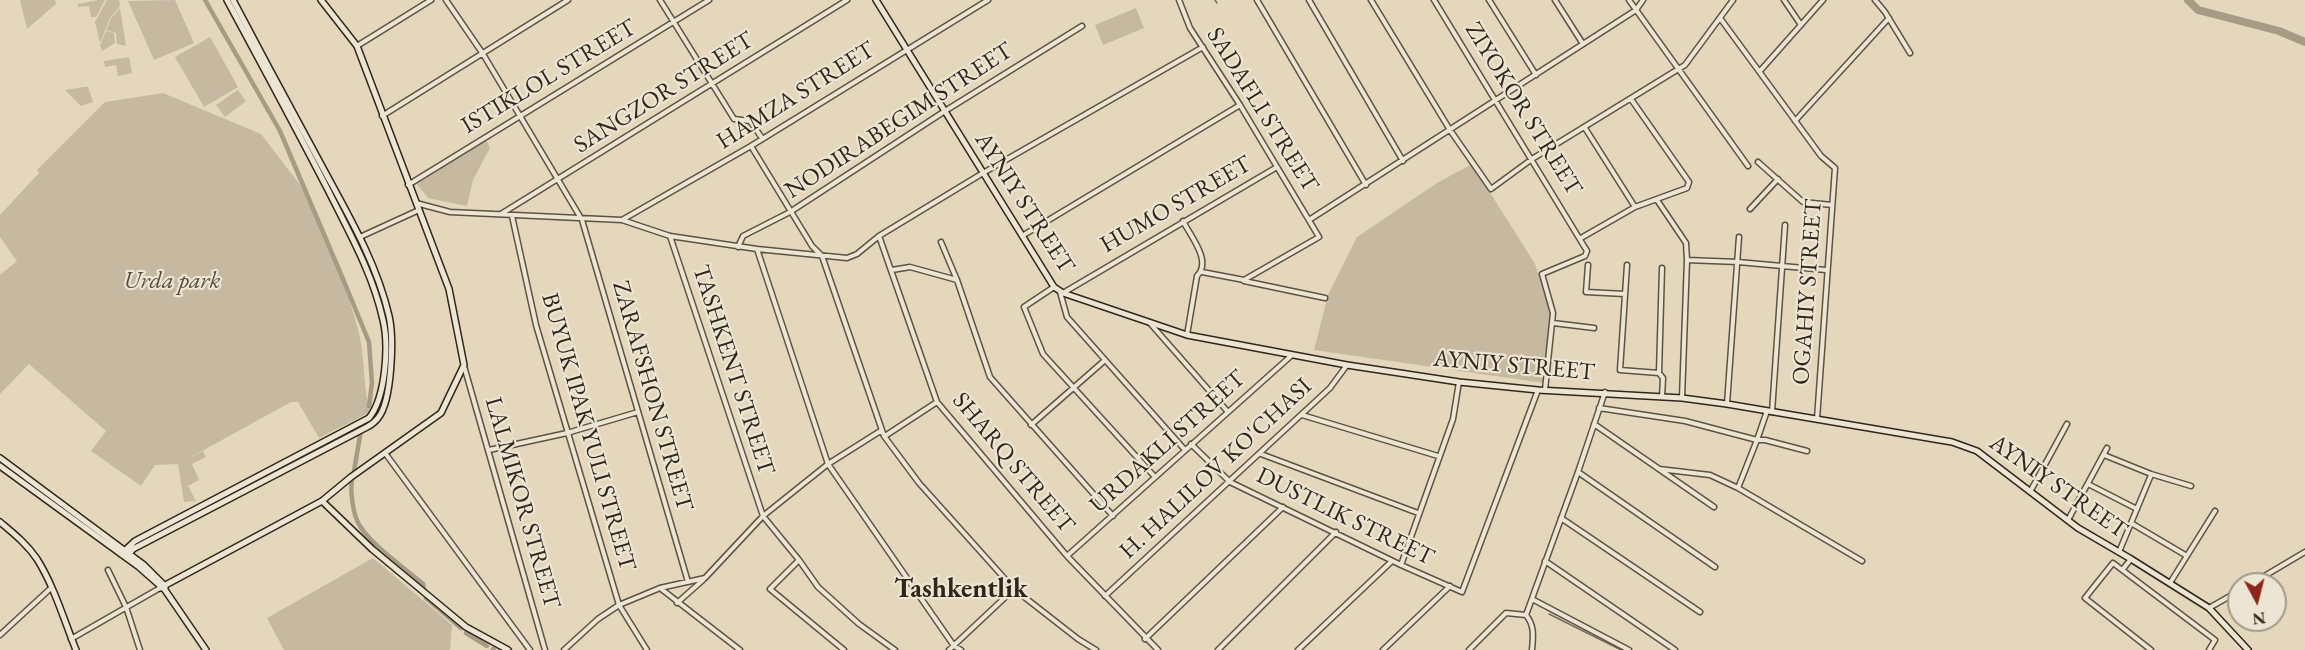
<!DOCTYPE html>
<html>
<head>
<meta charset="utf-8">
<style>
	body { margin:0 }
	#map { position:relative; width:2305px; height:650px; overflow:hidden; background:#e4d7bb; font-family:"EB Garamond",serif }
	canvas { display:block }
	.north { position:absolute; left:2227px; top:572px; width:60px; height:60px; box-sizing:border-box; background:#ede5d3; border:2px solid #a29989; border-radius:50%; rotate:173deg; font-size:16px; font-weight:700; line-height:24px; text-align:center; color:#31261a }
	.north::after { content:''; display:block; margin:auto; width:21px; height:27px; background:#8f2418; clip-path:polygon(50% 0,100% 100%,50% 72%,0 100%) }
</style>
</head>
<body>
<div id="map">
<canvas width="2305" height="650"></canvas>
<div class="north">N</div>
</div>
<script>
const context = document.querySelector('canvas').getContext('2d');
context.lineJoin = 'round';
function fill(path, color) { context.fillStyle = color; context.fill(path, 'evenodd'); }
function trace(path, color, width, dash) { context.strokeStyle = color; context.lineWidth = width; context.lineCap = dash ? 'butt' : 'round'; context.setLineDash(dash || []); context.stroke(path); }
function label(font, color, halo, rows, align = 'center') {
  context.font = font + ' "EB Garamond",serif'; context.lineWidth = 4.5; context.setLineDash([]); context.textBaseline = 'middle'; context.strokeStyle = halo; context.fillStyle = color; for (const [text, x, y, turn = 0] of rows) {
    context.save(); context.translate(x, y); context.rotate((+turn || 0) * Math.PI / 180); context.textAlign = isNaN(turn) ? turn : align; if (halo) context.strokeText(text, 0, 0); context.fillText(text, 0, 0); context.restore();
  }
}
const green = new Path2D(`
	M 20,0 L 55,0 L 56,4 L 27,29 Z
	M 98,0 L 105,0 L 96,17 L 91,17 L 89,6 L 78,7 L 78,4 Z
	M 107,0 L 119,0 L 120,6 L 110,18 L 100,43 L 95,22 Z
	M 175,0 L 194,43 L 154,60 L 128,1 Z
	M 120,8 L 126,46 L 117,44 L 116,33 L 106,30 L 111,18 Z
	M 1136,8 L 1144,28 L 1103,45 L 1095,25 Z
	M 106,31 L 114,33 L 115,43 L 102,51 L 100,45 Z
	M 210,37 L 238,87 L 204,107 L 175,57 Z
	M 129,57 L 132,73 L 118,76 L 116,65 L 105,67 L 104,61 Z
	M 84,87 L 88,87 L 93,102 L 81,106 L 65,90 Z
	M 238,90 L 246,101 L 225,117 L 216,105 Z
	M 163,93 L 261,134 L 301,186 C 323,236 348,285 360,338 C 365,363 363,387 370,412 L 319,438 L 298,402 L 291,402 L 182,462 L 203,451 L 206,457 L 192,464 L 199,480 L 188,486 L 196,501 L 184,502 L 178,464 L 155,465 L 141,486 L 91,451 L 106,431 L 29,364 L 0,394 L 0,275 L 17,261 L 0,237 L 0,215 L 39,173 L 37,170 L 105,102 Z
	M 487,141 L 490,148 L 473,180 L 467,206 L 428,198 L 417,184 L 480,142 Z
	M 1472,164 L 1535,264 L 1552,314 L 1544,383 L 1314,350 L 1328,295 L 1357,237 L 1437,183 Z
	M 373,558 L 452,625 L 450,650 L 284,650 L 267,618 Z`);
const stream = new Path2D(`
	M 1215,0 L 1217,3
	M 1549,614 L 1621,650`);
const canal = new Path2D(`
	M 205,0 L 280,131 L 343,279 L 369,342 L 372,383 L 369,406
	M 354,471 L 361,430
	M 352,480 C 350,491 353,516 360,526 C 371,545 406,569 423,584 L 424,589
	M 426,598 L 461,628
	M 466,633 L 487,646
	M 493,649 L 494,650`);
const river = new Path2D(`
	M 2188,0 L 2198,10 L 2279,31 L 2305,42`);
const street = new Path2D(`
	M 446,0 L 483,54 L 582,220 L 688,582
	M 660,0 L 734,119 L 750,121 L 762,138
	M 1179,0 L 1190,28 L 1240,105 L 1319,237 L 1244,280 L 1202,272
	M 1257,0 L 1366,185
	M 1309,0 L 1403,161
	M 1371,0 L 1450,130 L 1491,189 L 1532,159 L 1685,65 L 1733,0
	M 1434,0 L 1587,251 L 1585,256 L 1542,274 L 1553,313 L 1545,390
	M 1489,0 L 1536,75
	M 1555,0 L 1583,44
	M 1629,0 L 1748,166
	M 1784,0 L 1801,25
	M 1875,0 L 1885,12 L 1910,53
	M 1720,18 L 1821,156 L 1835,168 L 1817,419
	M 357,46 L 431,0
	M 1760,71 L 1823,0
	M 382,116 L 568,0
	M 1795,121 L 1889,18
	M 1585,128 L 1635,207
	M 751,146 L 812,246 L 822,256 L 884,436 L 919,483 L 1014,589 L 1078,639 L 1096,650
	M 1758,162 L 1803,202 L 1832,205
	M 408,185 L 709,0
	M 1657,200 L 1686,243 L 1687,260 L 1682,398
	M 416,203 L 450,212 L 622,220 L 670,236 L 757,249 L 828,464 L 954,646 L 961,650
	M 1750,209 L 1778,179
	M 501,214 L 847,0
	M 512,216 L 536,325 L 619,605 L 647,650
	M 622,220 L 751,146 L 988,0
	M 1309,220 L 1636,10 L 1643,0
	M 1183,221 C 1191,237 1212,261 1197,276 L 1187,335
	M 670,236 L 763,516 L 799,560 L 818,587 L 859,624 L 895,650
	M 879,236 L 937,402 L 1067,556 L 1158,650
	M 1022,236 L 1240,105
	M 360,237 L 419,210
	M 1581,238 L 1635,207 L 1687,188 L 1689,182 L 1631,99
	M 941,242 L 957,280
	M 738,247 L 743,236 L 790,212 L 945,111 L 1082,26
	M 757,249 L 847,258 L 857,254 L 879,236 L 983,173 L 1203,47
	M 1687,260 L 1738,262 L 1826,270
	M 1588,265 L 1586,292 L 1625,294
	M 1627,265 L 1620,370 L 1659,373 L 1663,378 L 1662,397
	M 892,270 L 910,267 L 957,280 L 990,377 L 1113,516
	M 1244,281 L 1325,298
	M 1054,287 L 1024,307 L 1043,354 L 1155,477
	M 1060,292 L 1067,317 L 1185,450
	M 1063,293 L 1277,167
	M 1149,322 L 1228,412
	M 1553,323 L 1594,328
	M 464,366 L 545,650
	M 1659,373 L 1662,268
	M 1727,404 L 1739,237
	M 1599,408 L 1685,421 L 1757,440 L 1738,488
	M 1767,411 L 1757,440 L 1765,440 L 1807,451
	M 1772,412 L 1785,225
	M 1302,415 L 1438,456
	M 1594,424 L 1714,507
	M 1031,425 L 1104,361
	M 885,436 L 937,402
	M 1191,444 L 1230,482 L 1401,565 L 1462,592 L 1538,390
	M 489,450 L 567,433 L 638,412
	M 385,453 L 530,650
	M 1261,454 L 1418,513
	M 2104,455 L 2151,474 L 2191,486
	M 1659,469 L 1710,475 L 1738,488 L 1862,561
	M 1578,472 L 1715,567
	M 2088,484 L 2137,509
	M 2030,492 L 2067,424
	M 1561,518 L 1700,612
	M 2068,520 L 2107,448
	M 2131,523 L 2187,556
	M 2119,552 L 2151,475
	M 1067,556 L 1292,355
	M 799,560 L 770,589 L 844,650
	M 1545,561 L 1675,650
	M 1401,565 L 1453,419 L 1459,382
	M 2123,569 L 2131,559
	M 108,570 L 126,607 L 140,650
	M 2170,583 L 2215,511
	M 2251,584 L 2305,552
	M 660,588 L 740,650
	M 1105,596 L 1330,388 L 1347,365
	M 1532,599 L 1629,650
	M 677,603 L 703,580
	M 2209,608 L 2239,591
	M 1526,615 C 1535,626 1533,637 1532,650
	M 0,635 L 51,588
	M 71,639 L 160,588
	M 1145,639 L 1283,507
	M 564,650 L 598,619 L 619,605 L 660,588 L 705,578 L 763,516 L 828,464 L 882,430
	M 949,650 L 1014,589
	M 1218,650 L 1336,532
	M 1298,650 L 1392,561
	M 1383,650 L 1450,586
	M 1469,650 L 1506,613 L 1526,615 L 1578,472 L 1605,392
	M 2151,650 L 2085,598 L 2113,563 L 2215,640 L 2209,650`);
const secondary = new Path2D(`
	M 876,0 L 1054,287 L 1063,293 L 1187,335 L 1347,365 L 1459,382 L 1538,390 L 1682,398 L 1727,404 L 1952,442 L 1977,451 L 2078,528 L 2131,559 L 2209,608 L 2248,650
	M 0,458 L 144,565 L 165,586 L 165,590 L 206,650
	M 0,466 L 139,567 L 164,589
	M 322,501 L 372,549 L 466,627 L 508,650
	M 0,522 C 13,533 27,544 37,559 C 54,586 64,620 76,650
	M 121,554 L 135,541 L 369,418 C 386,397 389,345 383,320 C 373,274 349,232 328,190 C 295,126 261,63 227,0
	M 126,557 L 133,549 L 367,427 C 371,425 375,422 378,418 C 392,401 394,338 389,316 C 377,264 349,216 324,170 C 293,113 263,57 233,0
	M 160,588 L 322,501 L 351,477 L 441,413 L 464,365 L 449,289 L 357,46 L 321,0`);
const streetNames = [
	["ISTIKLOL STREET",549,77,-31],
	["SANGZOR STREET",664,93,-32],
	["HAMZA STREET",796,96,-32],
	["ZIYOKOR STREET",1523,109,58],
	["SADAFLI STREET",1262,110,58],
	["NODIRABEGIM STREET",899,121,-33],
	["AYNIY STREET",1024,203,57],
	["HUMO STREET",1176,205,-30],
	["OGAHIY STREET",1808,292,-86],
	["AYNIY STREET",1514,366,5],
	["TASHKENT STREET",733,370,72],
	["ZARAFSHON STREET",652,396,74],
	["BUYUK IPAK YULI STREET",588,432,74],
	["URDAKLI STREET",1168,442,-42],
	["SHARQ STREET",1013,463,50],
	["H. HALILOV KO'CHASI",1216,469,-43],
	["AYNIY STREET",2058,487,35],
	["LALMIKOR STREET",522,503,74],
	["DUSTLIK STREET",1345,517,26]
];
const parkNames = [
	["Urda park",172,281]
];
const quarterNames = [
	["Tashkentlik",961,590]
];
fill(green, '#c6b9a0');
trace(stream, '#786c5a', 1.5);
trace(canal, '#a79b84', 4.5);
trace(river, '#a79b84', 8);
trace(street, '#5e5242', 7);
trace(secondary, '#31261a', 8);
trace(street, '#ede5d3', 4);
trace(secondary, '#ede5d3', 5);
label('24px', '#31261a', '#ede5d3', streetNames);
label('italic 24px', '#564b3c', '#ede5d3', parkNames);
label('bold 27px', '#31261a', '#ede5d3', quarterNames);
</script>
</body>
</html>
